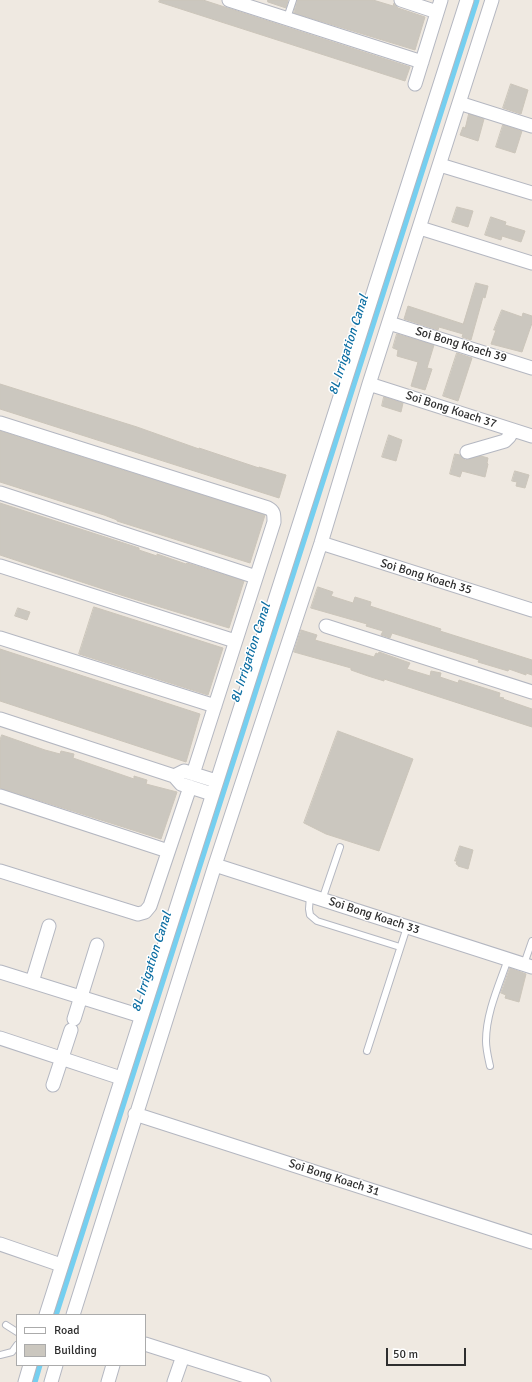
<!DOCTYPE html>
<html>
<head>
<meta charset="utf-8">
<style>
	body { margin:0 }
	#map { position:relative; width:532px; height:1382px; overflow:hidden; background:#efe9e1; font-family:Signika,sans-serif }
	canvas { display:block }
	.legend { position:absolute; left:16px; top:1314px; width:130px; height:52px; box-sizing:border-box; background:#fff; border:1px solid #ababab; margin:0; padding:5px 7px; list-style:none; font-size:12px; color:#2e2e2e }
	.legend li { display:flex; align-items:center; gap:8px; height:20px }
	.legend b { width:20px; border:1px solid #ababab }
	.scale { position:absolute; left:386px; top:1348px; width:80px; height:18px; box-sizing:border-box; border:2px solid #2e2e2e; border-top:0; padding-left:5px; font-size:12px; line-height:14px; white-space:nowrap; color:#2e2e2e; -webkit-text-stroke:3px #fff; paint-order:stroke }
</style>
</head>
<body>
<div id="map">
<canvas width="532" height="1382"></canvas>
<ul class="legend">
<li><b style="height:5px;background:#fff"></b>Road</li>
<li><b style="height:11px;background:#cbc7bf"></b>Building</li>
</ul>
<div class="scale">50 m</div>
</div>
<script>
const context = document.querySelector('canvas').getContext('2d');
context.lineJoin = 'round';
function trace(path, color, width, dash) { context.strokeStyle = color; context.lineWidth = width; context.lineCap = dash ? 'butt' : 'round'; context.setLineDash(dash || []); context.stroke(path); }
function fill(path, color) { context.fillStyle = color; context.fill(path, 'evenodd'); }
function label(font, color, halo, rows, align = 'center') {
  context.font = font + ' Signika,sans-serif'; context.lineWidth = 3; context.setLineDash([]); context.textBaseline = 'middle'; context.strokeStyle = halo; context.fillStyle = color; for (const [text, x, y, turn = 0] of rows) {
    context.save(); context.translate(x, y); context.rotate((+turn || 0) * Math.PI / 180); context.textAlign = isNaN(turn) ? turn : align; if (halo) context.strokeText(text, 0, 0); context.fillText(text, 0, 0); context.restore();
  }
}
const canal = new Path2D(`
	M 53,1315 L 474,0
	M 32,1382 L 37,1365`);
const building = new Path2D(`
	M 160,0 L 203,0 L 410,67 L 405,81 L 159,2 Z
	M 268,0 L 288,0 L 286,8 L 268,2 Z
	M 297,0 L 373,0 L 393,6 L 394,3 L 398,8 L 425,17 L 415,50 L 294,13 Z
	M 511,84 L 528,90 L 521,114 L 503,108 Z
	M 469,114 L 484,119 L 478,141 L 460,135 L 463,127 L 465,128 Z
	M 503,125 L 522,131 L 515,153 L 496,147 Z
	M 457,207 L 473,211 L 468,227 L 452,222 Z
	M 491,217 L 506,222 L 505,225 L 525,231 L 521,242 L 502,236 L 501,240 L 485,235 Z
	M 476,283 L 488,286 L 485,298 L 483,297 L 471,340 L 462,337 L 463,334 L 439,327 L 438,330 L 404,319 L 408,306 L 463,324 Z
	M 502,310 L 522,317 L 523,313 L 532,316 L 532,323 L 522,352 L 491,344 L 496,330 L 494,330 Z
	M 397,334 L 434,345 L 427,368 L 432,369 L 425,390 L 411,386 L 418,362 L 397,356 L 398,350 L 393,348 Z
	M 457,353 L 472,358 L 458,401 L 443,396 Z
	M 0,384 L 137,427 L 199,449 L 199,448 L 259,468 L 259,467 L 286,475 L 279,498 L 0,409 Z
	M 384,397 L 403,403 L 401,412 L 382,406 Z
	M 0,431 L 265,515 L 250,563 L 117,521 L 117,520 L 104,515 L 0,482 Z
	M 389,435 L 402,440 L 396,461 L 382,457 Z
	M 455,454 L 460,455 L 465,460 L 481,456 L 488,458 L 487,463 L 488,464 L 485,477 L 462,471 L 460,477 L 450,474 Z
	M 515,471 L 529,475 L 525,488 L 516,486 L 517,482 L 512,481 Z
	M 0,503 L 139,548 L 139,550 L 157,556 L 157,554 L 186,564 L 187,563 L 244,581 L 229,628 L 124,596 L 0,555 Z
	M 318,587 L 333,592 L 331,596 L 353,603 L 355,597 L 371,602 L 370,606 L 441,629 L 440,631 L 532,660 L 532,675 L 526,673 L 526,675 L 509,669 L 508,671 L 478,662 L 479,660 L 395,634 L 392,633 L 390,638 L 381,635 L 383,631 L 366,626 L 367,624 L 311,608 Z
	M 94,607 L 223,648 L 208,695 L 79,654 Z
	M 18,608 L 30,612 L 27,620 L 15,616 Z
	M 301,630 L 317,635 L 315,640 L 374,657 L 376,653 L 378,654 L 379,652 L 410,663 L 407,669 L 430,676 L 431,671 L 441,673 L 440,677 L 458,683 L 459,680 L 500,693 L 499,697 L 504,698 L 503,699 L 532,709 L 532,727 L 384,679 L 384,681 L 368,676 L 351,670 L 351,668 L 294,652 Z
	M 0,649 L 200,714 L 186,762 L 0,701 Z
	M 338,731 L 413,759 L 379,851 L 326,834 L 304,823 Z
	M 2,735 L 45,750 L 60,754 L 61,751 L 74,754 L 73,758 L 134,779 L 134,776 L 147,780 L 146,784 L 177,792 L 161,839 L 0,788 L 0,740 Z
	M 460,846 L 473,850 L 468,869 L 458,866 L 458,865 L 456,864 L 457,861 L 455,861 Z
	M 510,968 L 526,974 L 519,1002 L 505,998 L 506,995 L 501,993 Z`);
const service = new Path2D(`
	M 287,18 L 293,0
	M 310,896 L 309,909 L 310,915 L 317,921 L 400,947
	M 322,900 L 340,847
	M 524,964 L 532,941
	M 367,1051 L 407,927
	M 490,1066 C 488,1057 486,1049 486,1041 C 486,1013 499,985 508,959
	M 6,1325 L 17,1332
	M 0,1355 L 12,1352 L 17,1345`);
const minor = new Path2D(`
	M 229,0 L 422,62
	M 401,0 L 437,12
	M 415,84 L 441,0
	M 459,103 L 532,126
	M 440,165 L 532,193
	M 420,228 L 532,263
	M 389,323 L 532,368
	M 369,384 L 532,436
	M 0,423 L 268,508 C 274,511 274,514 274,522 L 193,774
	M 467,452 L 505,441 L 509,437 L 513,430
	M 0,493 L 256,577
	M 321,543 L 532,610
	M 0,566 L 235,641
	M 326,626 L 532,692
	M 0,638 L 215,706
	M 0,719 L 174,776 L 181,784 L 212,794
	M 174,776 L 184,771 L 216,781
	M 0,796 L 168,851
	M 215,865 L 532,967
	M 0,871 L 138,914 L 145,912 L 150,906 L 190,787
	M 0,972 L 141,1016
	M 32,982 L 49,926
	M 74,1019 L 97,945
	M 0,1038 L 121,1078
	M 53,1085 L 71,1030
	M 135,1114 L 532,1242
	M 0,1244 L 61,1265
	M 46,1315 L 467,0
	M 73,1315 L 215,865 L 321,543 L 369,384 L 492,0
	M 145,1344 L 264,1382
	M 25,1382 L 30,1365
	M 51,1382 L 56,1365
	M 108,1382 L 113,1365
	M 174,1382 L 183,1356`);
const streetNames = [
	["Soi Bong Koach 39",461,345,17],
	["Soi Bong Koach 37",451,410,18],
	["Soi Bong Koach 35",426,577,17],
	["Soi Bong Koach 33",374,916,18],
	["Soi Bong Koach 31",334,1178,18]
];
const waterNames = [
	["8L Irrigation Canal",349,345,-72],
	["8L Irrigation Canal",251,653,-72],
	["8L Irrigation Canal",152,962,-72]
];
trace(canal, '#75cff0', 11);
fill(building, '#cbc7bf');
trace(building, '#cbc5ba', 1);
trace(service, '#b4b7c1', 8);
trace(minor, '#b4b7c1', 15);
trace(service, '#fff', 6);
trace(minor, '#fff', 13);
label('12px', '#2e2e2e', '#fff', streetNames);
label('italic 13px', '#0d6fa3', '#fff', waterNames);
</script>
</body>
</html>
